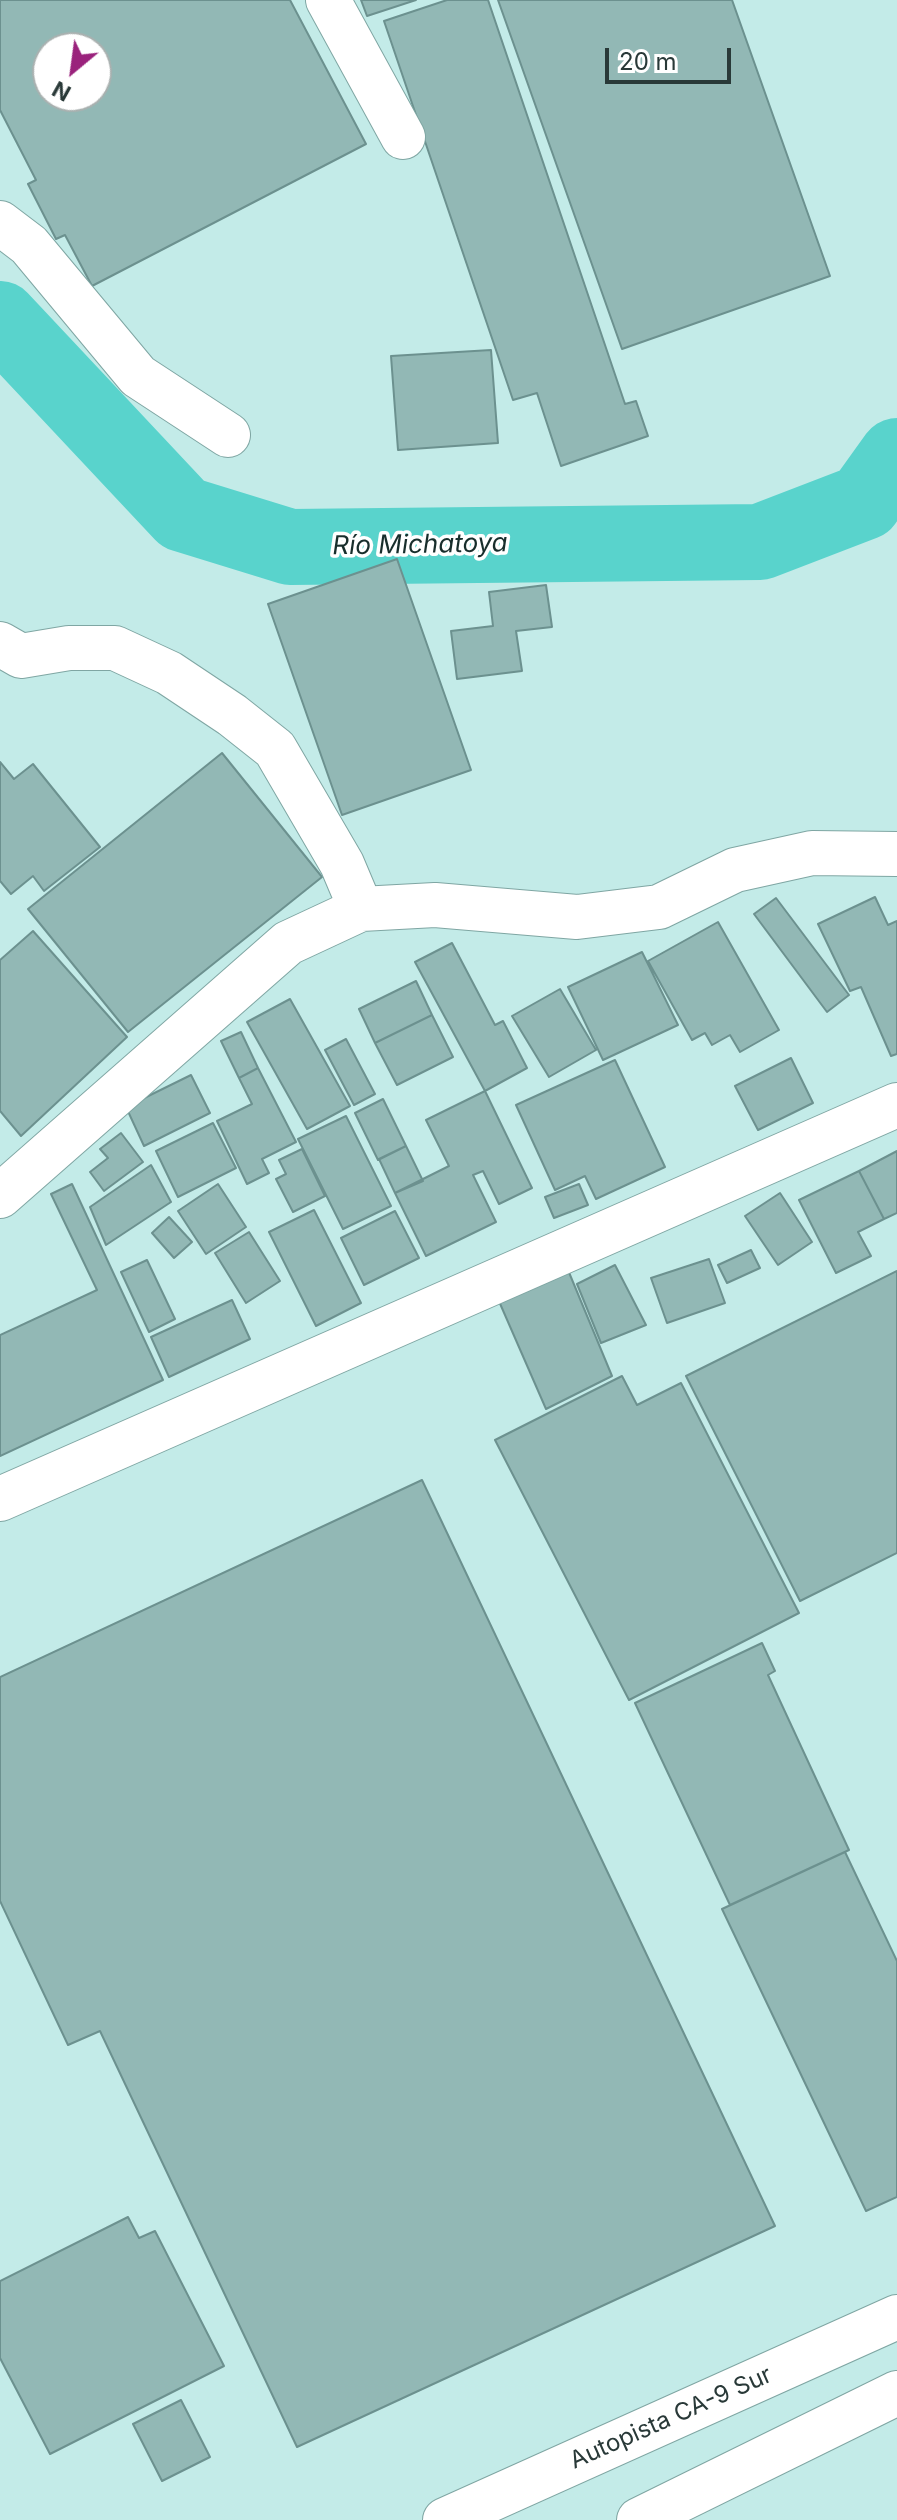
<!DOCTYPE html>
<html>
<head>
<meta charset="utf-8">
<style>
	body { margin:0 }
	#map { position:relative; width:897px; height:2520px; overflow:hidden; background:#c3ebe8; font-family:Inter,sans-serif }
	canvas { display:block }
	.north { position:absolute; left:32px; top:32px; width:80px; height:80px; box-sizing:border-box; background:#fff; border:2px solid #a9b0af; border-radius:50%; rotate:209deg; font-size:22px; font-weight:700; line-height:32px; text-align:center; color:#293938 }
	.north::after { content:''; display:block; margin:auto; width:28px; height:36px; background:#9a227c; clip-path:polygon(50% 0,100% 100%,50% 72%,0 100%) }
	.scale { position:absolute; left:605px; top:48px; width:126px; height:36px; box-sizing:border-box; border:4px solid #293938; border-top:0; padding-left:10px; font-size:24px; line-height:28px; white-space:nowrap; color:#293938; -webkit-text-stroke:6px #fff; paint-order:stroke }
</style>
</head>
<body>
<div id="map">
<canvas width="897" height="2520"></canvas>
<div class="north">N</div>
<div class="scale">20 m</div>
</div>
<script>
const context = document.querySelector('canvas').getContext('2d');
context.lineJoin = 'round';
function trace(path, color, width, dash) { context.strokeStyle = color; context.lineWidth = width; context.lineCap = dash ? 'butt' : 'round'; context.setLineDash(dash || []); context.stroke(path); }
function fill(path, color) { context.fillStyle = color; context.fill(path, 'evenodd'); }
function label(font, color, halo, rows, align = 'center') {
  context.font = font + ' Inter,sans-serif'; context.lineWidth = 7; context.setLineDash([]); context.textBaseline = 'middle'; context.strokeStyle = halo; context.fillStyle = color; for (const [text, x, y, turn = 0] of rows) {
    context.save(); context.translate(x, y); context.rotate((+turn || 0) * Math.PI / 180); context.textAlign = isNaN(turn) ? turn : align; if (halo) context.strokeText(text, 0, 0); context.fillText(text, 0, 0); context.restore();
  }
}
const river = new Path2D(`
	M 0,319 L 183,514 L 290,547 L 760,542 L 864,502 L 897,456`);
const building = new Path2D(`
	M 0,0 L 290,0 L 366,144 L 92,286 L 65,235 L 56,239 L 28,184 L 36,180 L 0,110 ZM 48,48 L 96,48 L 96,96 L 48,96 Z
	M 361,0 L 416,0 L 367,16 Z
	M 447,0 L 488,0 L 625,404 L 636,401 L 648,436 L 561,466 L 537,393 L 513,400 L 384,21 Z
	M 498,0 L 732,0 L 830,276 L 622,349 Z
	M 491,350 L 498,443 L 398,450 L 391,356 Z
	M 397,559 L 471,770 L 342,815 L 268,604 Z
	M 546,585 L 552,627 L 516,631 L 522,671 L 457,679 L 451,631 L 493,626 L 489,592 Z
	M 222,753 L 322,877 L 128,1032 L 28,909 Z
	M 0,762 L 14,779 L 33,764 L 100,847 L 44,891 L 33,876 L 11,894 L 0,881 Z
	M 875,897 L 888,925 L 897,921 L 897,1054 L 891,1056 L 861,987 L 850,991 L 818,924 Z
	M 776,898 L 849,995 L 827,1012 L 754,914 Z
	M 718,922 L 779,1030 L 740,1052 L 730,1035 L 712,1045 L 705,1033 L 692,1040 L 648,961 Z
	M 33,931 L 127,1037 L 21,1136 L 0,1111 L 0,960 Z
	M 452,943 L 495,1025 L 503,1021 L 527,1068 L 485,1091 L 415,962 Z
	M 642,952 L 678,1025 L 603,1060 L 568,987 Z
	M 416,981 L 432,1015 L 375,1043 L 359,1009 Z
	M 560,989 L 596,1050 L 549,1077 L 512,1016 Z
	M 290,999 L 350,1106 L 307,1129 L 247,1022 Z
	M 432,1015 L 453,1057 L 397,1085 L 375,1043 Z
	M 241,1032 L 258,1068 L 239,1078 L 221,1041 Z
	M 346,1039 L 375,1094 L 354,1105 L 325,1050 Z
	M 791,1058 L 813,1103 L 758,1130 L 735,1086 Z
	M 615,1060 L 665,1167 L 596,1199 L 585,1176 L 555,1190 L 516,1105 Z
	M 258,1068 L 296,1142 L 262,1159 L 269,1173 L 247,1184 L 217,1121 L 252,1104 L 239,1078 Z
	M 191,1075 L 210,1113 L 144,1146 L 126,1107 Z
	M 485,1091 L 532,1188 L 499,1204 L 483,1171 L 473,1175 L 496,1222 L 426,1256 L 395,1193 L 449,1166 L 426,1120 Z
	M 383,1099 L 406,1146 L 378,1160 L 355,1113 Z
	M 346,1116 L 391,1206 L 343,1229 L 298,1139 Z
	M 213,1123 L 236,1168 L 178,1197 L 156,1151 Z
	M 121,1133 L 143,1162 L 104,1191 L 90,1172 L 108,1158 L 100,1149 Z
	M 406,1146 L 423,1181 L 395,1193 L 379,1159 Z
	M 302,1149 L 325,1196 L 293,1212 L 276,1179 L 286,1174 L 279,1160 Z
	M 897,1151 L 897,1213 L 884,1219 L 859,1171 Z
	M 151,1165 L 171,1202 L 106,1245 L 90,1207 Z
	M 859,1171 L 884,1219 L 858,1232 L 871,1256 L 836,1273 L 799,1200 Z
	M 72,1184 L 163,1380 L 0,1456 L 0,1335 L 97,1290 L 51,1194 Z
	M 218,1184 L 246,1227 L 206,1254 L 178,1211 Z
	M 579,1184 L 588,1205 L 554,1218 L 545,1197 Z
	M 780,1193 L 812,1242 L 778,1265 L 745,1216 Z
	M 314,1210 L 361,1303 L 316,1326 L 269,1232 Z
	M 395,1211 L 419,1258 L 364,1285 L 341,1238 Z
	M 169,1217 L 192,1242 L 174,1258 L 152,1233 Z
	M 249,1232 L 280,1281 L 246,1303 L 215,1253 Z
	M 751,1250 L 760,1268 L 727,1283 L 718,1265 Z
	M 709,1259 L 725,1303 L 667,1323 L 651,1278 Z
	M 147,1260 L 175,1319 L 149,1332 L 121,1272 Z
	M 615,1265 L 646,1325 L 601,1343 L 577,1284 Z
	M 568,1270 L 612,1376 L 546,1409 L 498,1299 Z
	M 897,1271 L 897,1553 L 800,1601 L 686,1376 Z
	M 232,1300 L 250,1339 L 169,1377 L 151,1337 Z
	M 622,1376 L 637,1405 L 681,1383 L 799,1613 L 629,1700 L 495,1440 Z
	M 422,1480 L 775,2226 L 297,2447 L 100,2031 L 68,2045 L 0,1901 L 0,1677 Z
	M 762,1643 L 775,1671 L 768,1675 L 849,1850 L 730,1905 L 635,1703 Z
	M 845,1852 L 897,1961 L 897,2197 L 866,2211 L 722,1909 Z
	M 128,2217 L 139,2238 L 155,2231 L 224,2366 L 50,2454 L 0,2358 L 0,2281 Z
	M 181,2400 L 210,2457 L 162,2481 L 133,2424 Z`);
const minor = new Path2D(`
	M 328,0 L 403,137
	M 0,223 L 29,245 L 138,376 L 228,435
	M 0,644 L 21,656 L 69,648 L 115,648 L 169,673 L 232,715 L 275,749 L 342,864 L 361,909
	M 0,1196 L 288,943 L 361,909 L 435,905 L 577,917 L 659,907 L 735,870 L 812,853 L 897,854
	M 0,1499 L 897,1105`);
const highway = new Path2D(`
	M 445,2520 L 897,2317
	M 639,2520 L 897,2393`);
const streetNames = [
	["Autopista CA-9 Sur",671,2418,-24]
];
const waterNames = [
	["Río Michatoya",420,545,-1]
];
trace(river, '#59d3cc', 76);
fill(building, '#92b8b5');
trace(building, '#6c918f', 2);
trace(minor, '#7fa6a3', 46);
trace(highway, '#7fa6a3', 46);
trace(minor, '#fff', 44);
trace(highway, '#fff', 44);
label('24px', '#293938', '#fff', streetNames);
label('italic 26px', '#182e2c', '#fff', waterNames);
</script>
</body>
</html>
